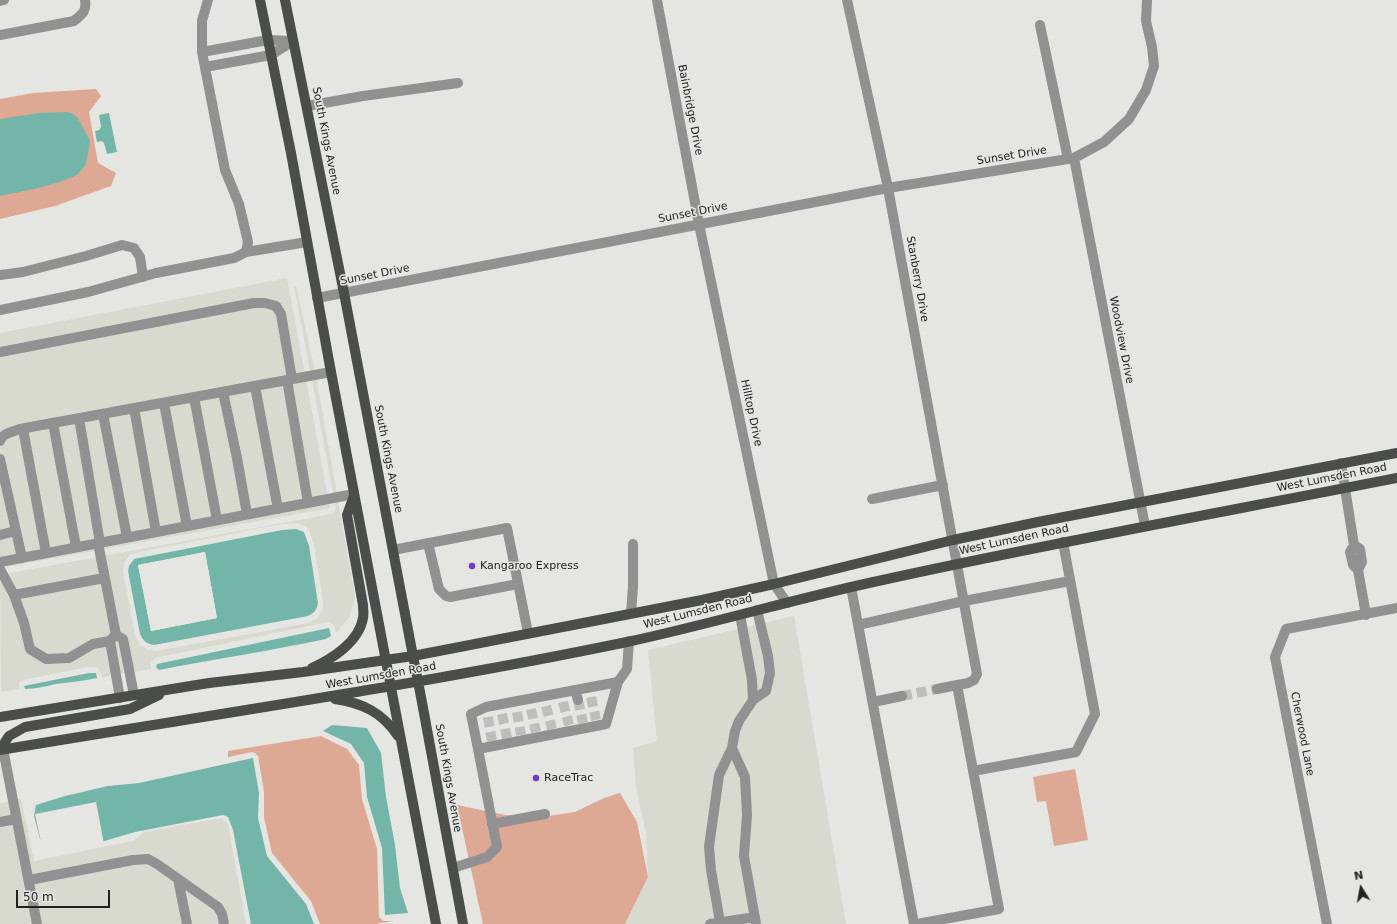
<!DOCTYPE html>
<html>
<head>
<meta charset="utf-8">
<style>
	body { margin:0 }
	#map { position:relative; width:1397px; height:924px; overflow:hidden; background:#e5e5e2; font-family:"DejaVu Sans",sans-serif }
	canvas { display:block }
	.north { position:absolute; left:1341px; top:868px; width:40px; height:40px; -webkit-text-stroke:3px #e5e5e2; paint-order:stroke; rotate:349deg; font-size:11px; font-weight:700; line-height:16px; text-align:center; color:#222221 }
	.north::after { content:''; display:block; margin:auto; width:14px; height:18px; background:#222221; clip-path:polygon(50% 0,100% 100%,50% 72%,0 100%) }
	.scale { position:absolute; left:16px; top:890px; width:94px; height:18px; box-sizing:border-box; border:2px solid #222221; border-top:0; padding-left:5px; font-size:12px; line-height:14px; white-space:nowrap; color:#222221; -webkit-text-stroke:3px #e5e5e2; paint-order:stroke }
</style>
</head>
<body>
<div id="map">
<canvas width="1397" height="924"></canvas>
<div class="north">N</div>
<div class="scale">50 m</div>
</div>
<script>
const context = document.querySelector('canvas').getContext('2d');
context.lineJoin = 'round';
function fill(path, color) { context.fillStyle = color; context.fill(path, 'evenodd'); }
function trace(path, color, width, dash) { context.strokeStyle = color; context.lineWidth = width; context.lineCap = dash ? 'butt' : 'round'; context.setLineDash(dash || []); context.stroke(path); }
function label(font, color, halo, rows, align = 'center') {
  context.font = font + ' "DejaVu Sans",sans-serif'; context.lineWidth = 3; context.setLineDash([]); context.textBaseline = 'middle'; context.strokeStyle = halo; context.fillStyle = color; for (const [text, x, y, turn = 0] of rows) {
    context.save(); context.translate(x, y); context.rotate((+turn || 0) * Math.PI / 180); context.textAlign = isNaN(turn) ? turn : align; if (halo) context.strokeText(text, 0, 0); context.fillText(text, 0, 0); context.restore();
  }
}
const built = new Path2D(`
	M 287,278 L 330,508 L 0,568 L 0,333 Z
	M 294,286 L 296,286 L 316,376 L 355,597 L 349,618 L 336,633 L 334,625 L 328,622 L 155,658 L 151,662 L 151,669 L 102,677 L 99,669 L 96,667 L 87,667 L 23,680 L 19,683 L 19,689 L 1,692 L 0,575 L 331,514 L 334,512 L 336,507 ZM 298,523 L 308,528 L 314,544 L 323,603 L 323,609 L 317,619 L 309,623 L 156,651 L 148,650 L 139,644 L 135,635 L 123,572 L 124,563 L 130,554 L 281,524 Z
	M 794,616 L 846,924 L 625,924 L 648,877 L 646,833 L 636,787 L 633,748 L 657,741 L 648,650 Z
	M 21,799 L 34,861 L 133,841 L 144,832 L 222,818 L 228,824 L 246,924 L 0,924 L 0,803 Z`);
const green = new Path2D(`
	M 96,89 L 101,96 L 89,112 L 98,163 L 116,173 L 111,186 L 55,206 L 0,219 L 0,99 L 33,93 Z
	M 321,736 L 347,749 L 359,765 L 362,799 L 377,849 L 379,917 L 383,921 L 394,921 L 375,924 L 320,924 L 311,901 L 272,853 L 264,818 L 264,792 L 258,756 L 255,753 L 252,752 L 228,757 L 228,751 Z
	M 1075,769 L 1088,840 L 1054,846 L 1046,801 L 1037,802 L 1033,777 Z
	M 620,793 L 637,822 L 648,877 L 625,924 L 483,924 L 457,805 L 505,815 L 542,817 L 575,812 L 604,798 Z`);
const water = new Path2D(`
	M 66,112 L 72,113 L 78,118 L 90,141 L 88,154 L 85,166 L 77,175 L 60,182 L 34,189 L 0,196 L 0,119 L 39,113 Z
	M 109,113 L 117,152 L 107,154 L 104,143 L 102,141 L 97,142 L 95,131 L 99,130 L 101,127 L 99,115 Z
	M 296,529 L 304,532 L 309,546 L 318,603 C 317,610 314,613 308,616 L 154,645 C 147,644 143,641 140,634 L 128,571 L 129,566 L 134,559 L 282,530 ZM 205,552 L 217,618 L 151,631 L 138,565 Z
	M 329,628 L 331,636 L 326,639 C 270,651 214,659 159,670 L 156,667 L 157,664 Z
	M 89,673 L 96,673 L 97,678 C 83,681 70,682 56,684 C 46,686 36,689 25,689 L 24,686 Z
	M 332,725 L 367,728 L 381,753 L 386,797 L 395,845 L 400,888 L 408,913 L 385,915 L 382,848 L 367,797 L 364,763 L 351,744 L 323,731 Z
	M 253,758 L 259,793 L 258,818 L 267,856 L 306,904 L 314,924 L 251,924 L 233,830 L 228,817 L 223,815 L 135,832 L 94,844 L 49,842 L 40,839 L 34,816 L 36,805 L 65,796 L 108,786 L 139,783 Z`);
const pier = new Path2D(`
	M 205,552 L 217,618 L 151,631 L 138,565 ZM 203,554 L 215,617 L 152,629 L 140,566 Z
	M 96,802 L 104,844 L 61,852 L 48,844 L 41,842 L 35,814 Z`);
const minorTunnel = new Path2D(`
	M 902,696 L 937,689
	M 591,697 L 596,720
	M 578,700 L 583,723
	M 563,702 L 569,725
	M 546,706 L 552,729
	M 531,709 L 536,732
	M 517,712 L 521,735
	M 502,714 L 507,738
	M 488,717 L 492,741`);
const minor = new Path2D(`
	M 657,0 L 699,224 L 774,584 L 787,603
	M 847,0 L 888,188 L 977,674 L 974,680 L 968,683 L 937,689
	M 0,1 L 4,0
	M 1040,25 L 1068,159
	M 0,35 L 74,21 C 82,14 87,11 85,0
	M 202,52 L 268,40 L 293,41
	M 205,67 L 271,55 L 293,41
	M 307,106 L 363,96 L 458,83
	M 1074,158 L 1145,526
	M 246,252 L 307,242
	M 0,275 L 23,272 L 86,256 L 122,245 L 134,248 L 140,257 L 143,277
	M 317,298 L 888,188 L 1074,158 L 1104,142 L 1129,119 L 1146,90 L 1154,66 L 1152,47 L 1146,21 L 1147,0
	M 0,310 L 88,292 L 156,273 L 234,258 L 246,252 L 248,242 L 239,204 L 225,170 L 202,52 L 202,21 L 208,0
	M 0,352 L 254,303 L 265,303 L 276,306 L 281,314 L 292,379
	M 287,380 L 308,503
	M 255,386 L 278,509
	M 223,392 L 237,458 L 247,514
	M 194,397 L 217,520
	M 164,403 L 187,526
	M 134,408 L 156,532
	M 103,414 L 127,537
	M 79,418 L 100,543
	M 53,423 L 76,547
	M 23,429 L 46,553
	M 0,441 C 3,433 12,432 20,429 L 331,372
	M 0,459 L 22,558
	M 1341,463 L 1354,545 L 1350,552 L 1353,565 L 1358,570 L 1366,615
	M 872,499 L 943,485
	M 0,535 L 16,531
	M 98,543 L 116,635 L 123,639 L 134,695
	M 428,543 L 439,589 L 446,596 L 450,597 L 518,584
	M 1354,545 L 1360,549 L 1362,562 L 1358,570
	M 393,550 L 507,528 L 528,633
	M 0,562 L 354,494
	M 0,569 L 14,595 L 24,623 L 30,649 L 46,659 L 69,658 L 93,644 L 110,641
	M 851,587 L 914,924
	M 14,595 L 104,578
	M 631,613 L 633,587 L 633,544
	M 740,615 L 752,680 L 753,700
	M 858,625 L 964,601 L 1070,581
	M 114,636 L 110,641 L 120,698
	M 575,690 L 578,700
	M 873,702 L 902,696
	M 3,749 L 37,924
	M 478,749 L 471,714 L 486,707 L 618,682
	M 973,771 L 1076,752 L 1095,714 L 1063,542
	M 0,822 L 16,819
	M 492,824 L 545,814
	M 453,868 L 487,857 L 497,847 L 478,749 L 606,724 L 618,682 L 627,669 L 629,641
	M 178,879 L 187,924
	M 29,880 L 133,860 L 148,859 L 157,864 L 218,907 L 222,914 L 224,924
	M 720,922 L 711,870 L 709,847 L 719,775 L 732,748
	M 710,924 L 755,917
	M 756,924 L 744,856 L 747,815 L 745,777 L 732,748 L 735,731 L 739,721 L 753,700 L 766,691 L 770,673 L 768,656 L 757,610
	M 917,924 L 999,909 L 957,685
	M 1327,924 L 1275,657 L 1286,629 L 1397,608`);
const major = new Path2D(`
	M 260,0 L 291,153 L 331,372 L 436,924
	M 285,0 L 344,293 L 413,656 L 421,697 L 463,924
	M 312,668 C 332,659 359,642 363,618 C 364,614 363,609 363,605 L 347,515 L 354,496
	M 335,699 C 362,703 382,712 398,736
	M 0,717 L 209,683 L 303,672 L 413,656 L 702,600 L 774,584 L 953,540 L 1038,522 L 1397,453
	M 3,749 L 5,742 L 9,736 L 25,727 L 130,709 L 159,695
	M 0,750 C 209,715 419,685 627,642 C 711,624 794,599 878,581 C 1050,543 1224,512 1397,478`);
const markers = [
	[472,566,4,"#7040b8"],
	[536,778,4,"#7040b8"]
];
const streetNames = [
	["Bainbridge Drive",690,110,79],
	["South Kings Avenue",326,141,79],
	["Sunset Drive",1012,156,-9],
	["Sunset Drive",693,213,-11],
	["Sunset Drive",375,275,-11],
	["Stanberry Drive",917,279,80],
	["Woodview Drive",1121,340,79],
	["Hilltop Drive",751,413,78],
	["South Kings Avenue",388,459,79],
	["West Lumsden Road",1332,478,-11],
	["West Lumsden Road",1014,540,-12],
	["West Lumsden Road",698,612,-14],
	["West Lumsden Road",381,676,-10],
	["Cherwood Lane",1302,734,79],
	["South Kings Avenue",448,778,80]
];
const poiNames = [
	["Kangaroo Express",480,566],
	["RaceTrac",544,778]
];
fill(built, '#d8d9cf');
fill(green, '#dea994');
fill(water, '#73b6a9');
fill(pier, '#e5e5e2');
trace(minorTunnel, '#bebebb', 10, [10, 5]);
trace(minor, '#909190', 10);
trace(major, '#4b4d4b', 10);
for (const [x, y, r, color] of markers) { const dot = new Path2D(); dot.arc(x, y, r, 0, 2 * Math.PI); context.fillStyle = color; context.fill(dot); trace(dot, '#e5e5e2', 1.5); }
label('11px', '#222221', '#e5e5e2', streetNames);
label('11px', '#222221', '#e5e5e2', poiNames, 'left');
</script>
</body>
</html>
